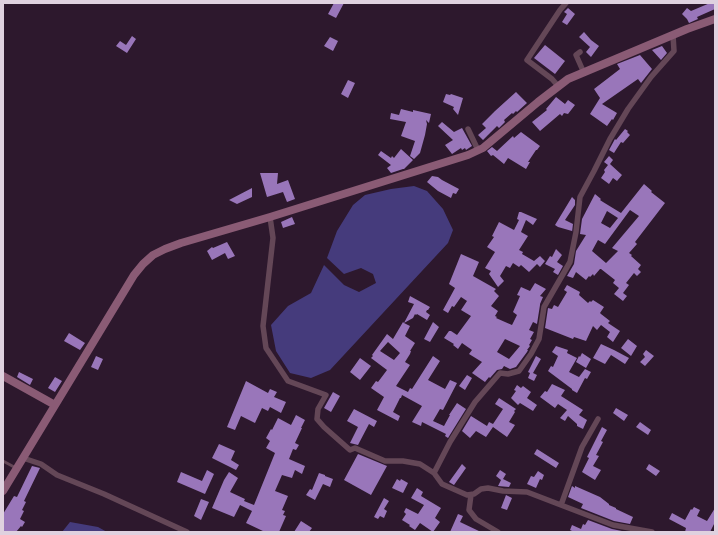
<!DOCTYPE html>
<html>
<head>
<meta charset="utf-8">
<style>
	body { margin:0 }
	#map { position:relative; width:718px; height:535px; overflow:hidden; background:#2d182d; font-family:"Exo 2",sans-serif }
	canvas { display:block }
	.frame { position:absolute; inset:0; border:4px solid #dfd1df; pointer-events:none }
</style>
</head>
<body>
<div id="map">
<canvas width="718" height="535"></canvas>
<div class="frame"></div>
</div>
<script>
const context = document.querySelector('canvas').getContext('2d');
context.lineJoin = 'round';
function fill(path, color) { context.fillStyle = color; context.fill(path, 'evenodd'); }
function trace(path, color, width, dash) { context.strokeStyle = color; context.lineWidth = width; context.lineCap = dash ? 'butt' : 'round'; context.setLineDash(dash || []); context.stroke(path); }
const water = new Path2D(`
	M 414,186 L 427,191 L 443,209 L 453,230 L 448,243 L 330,370 L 311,378 L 290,373 L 276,351 L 271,325 L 288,306 L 311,293 L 324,265 L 344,285 L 359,292 L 376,283 L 373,274 L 361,268 L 344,274 L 327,258 L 337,231 L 353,205 L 365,195 L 391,189 Z
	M 70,522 L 98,527 L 107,532 L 62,532 Z`);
const building = new Path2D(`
	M 334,3 L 344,3 L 336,18 L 328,14 Z
	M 710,3 L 715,3 L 715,9 L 697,17 L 698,19 L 689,23 L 687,19 L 682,14 L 687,8 L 691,11 Z
	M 568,8 L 575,14 L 567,25 L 562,22 L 567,14 L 564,12 Z
	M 584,32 L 591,40 L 599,46 L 591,57 L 586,52 L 590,47 L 579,37 Z
	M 132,36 L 136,39 L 127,53 L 116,46 L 120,41 L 126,45 Z
	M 330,37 L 338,41 L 333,51 L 324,46 Z
	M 545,45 L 565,61 L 555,74 L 534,58 Z
	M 662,46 L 667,53 L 661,60 L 652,50 Z
	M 640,55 L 652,69 L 641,83 L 638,79 L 602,104 L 617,113 L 613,120 L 612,119 L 607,126 L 590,114 L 600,98 L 594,89 L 620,69 L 617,64 Z
	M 348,80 L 355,83 L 348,98 L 341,94 Z
	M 516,92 L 527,103 L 517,112 L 516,111 L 513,114 L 512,113 L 504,120 L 505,122 L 499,128 L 497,126 L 483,140 L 478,135 L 486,128 L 482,124 L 495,111 Z
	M 446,94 L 450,95 L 451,94 L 463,98 L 458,115 L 453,109 L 454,107 L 443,102 Z
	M 556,97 L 565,104 L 568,100 L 575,105 L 568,114 L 564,113 L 562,116 L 560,114 L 540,131 L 532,122 L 547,110 L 546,109 Z
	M 401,109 L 413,112 L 413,110 L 431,114 L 429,123 L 426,120 L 427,124 L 425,135 L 420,153 L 414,159 L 410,156 L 415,141 L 401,136 L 406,122 L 390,119 L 391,113 L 399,115 Z
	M 442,122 L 454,132 L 462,128 L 472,146 L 466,150 L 465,148 L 462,150 L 461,148 L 452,154 L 445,145 L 453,140 L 438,126 Z
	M 625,129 L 628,131 L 627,132 L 630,135 L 623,143 L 621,142 L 614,153 L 609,150 L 615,139 L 616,140 Z
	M 521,132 L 540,146 L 537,150 L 536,150 L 528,162 L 530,162 L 526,169 L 508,158 L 504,164 L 493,155 L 491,156 L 487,151 L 492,147 L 497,151 L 513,136 L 514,138 Z
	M 401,149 L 413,160 L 404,169 L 403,169 L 391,173 L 387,168 L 391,165 L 378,155 L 381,151 L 391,158 L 392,156 L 394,158 Z
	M 609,156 L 613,160 L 610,164 L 622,175 L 617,181 L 613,178 L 609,184 L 601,178 L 605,172 L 604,170 L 608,165 L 604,162 Z
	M 260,173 L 278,173 L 277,184 L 288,180 L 295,199 L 287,202 L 283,192 L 267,197 Z
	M 432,176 L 438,177 L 442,180 L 459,189 L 456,194 L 453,193 L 451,198 L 438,191 L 427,182 Z
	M 644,184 L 652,191 L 651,192 L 665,203 L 635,242 L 637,244 L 629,253 L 632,255 L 631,256 L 641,265 L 638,269 L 641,272 L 637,276 L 634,273 L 626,283 L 629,285 L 623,293 L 627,296 L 623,301 L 614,294 L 619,288 L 613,283 L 615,280 L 601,269 L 600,269 L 594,276 L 593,274 L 590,277 L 589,276 L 586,280 L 576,272 L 573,278 L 567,276 L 574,264 L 576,251 L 586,235 L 580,234 L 582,219 L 595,194 L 601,199 L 600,200 L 603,202 L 621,213 ZM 630,210 L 639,216 L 612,248 L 618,251 L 606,263 L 592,251 L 598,240 L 605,244 ZM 607,211 L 618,218 L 610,228 L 601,223 Z
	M 252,188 L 252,197 L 237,204 L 229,200 Z
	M 572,197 L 575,200 L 575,205 L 565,220 L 573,224 L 572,232 L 572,231 L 558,227 L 555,225 Z
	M 519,212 L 521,212 L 537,219 L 533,225 L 526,220 L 521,232 L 528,236 L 519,250 L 523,252 L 522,254 L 534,261 L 540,256 L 545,261 L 540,267 L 537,264 L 529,272 L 521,265 L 519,267 L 513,263 L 510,268 L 506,266 L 500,276 L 504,281 L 498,287 L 489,274 L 491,271 L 485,268 L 495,252 L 487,247 L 494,237 L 492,236 L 499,222 L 514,230 L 519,220 L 517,219 Z
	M 292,217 L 295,224 L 283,228 L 281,222 Z
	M 227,242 L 235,256 L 228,259 L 225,253 L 212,260 L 207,251 L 212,247 L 213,248 Z
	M 556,249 L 562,255 L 557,262 L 563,266 L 558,275 L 553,272 L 555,269 L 545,264 L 550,256 L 552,257 Z
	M 461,254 L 479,262 L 473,276 L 496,289 L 494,291 L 499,296 L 491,306 L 498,311 L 495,316 L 497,317 L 496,318 L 505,322 L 512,325 L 517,315 L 513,312 L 520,296 L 517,295 L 521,287 L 530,291 L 535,283 L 546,289 L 540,296 L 543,297 L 540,304 L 540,305 L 537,324 L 533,322 L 529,330 L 534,332 L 530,339 L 532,340 L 529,345 L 530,346 L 527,350 L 528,350 L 527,352 L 516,367 L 510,369 L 504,366 L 502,369 L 497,370 L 490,378 L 489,377 L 485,382 L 472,373 L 482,362 L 469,354 L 472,350 L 462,343 L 458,349 L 453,345 L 454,344 L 444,338 L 449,331 L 451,331 L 457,335 L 471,316 L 461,310 L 467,301 L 461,297 L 454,307 L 452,306 L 448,313 L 443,310 L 455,288 L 449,284 ZM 505,339 L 520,346 L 509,359 L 497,352 Z
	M 567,285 L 580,292 L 579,295 L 588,303 L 590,301 L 591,302 L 593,300 L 604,307 L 600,313 L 601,314 L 610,321 L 608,323 L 620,331 L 613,342 L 607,337 L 610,332 L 601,325 L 597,330 L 593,326 L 586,341 L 574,337 L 573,339 L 545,328 L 548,308 L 552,309 L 554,305 L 558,307 L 567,292 L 564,290 Z
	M 410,296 L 430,307 L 428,310 L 427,310 L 426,312 L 430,315 L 427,320 L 417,314 L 416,315 L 415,314 L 413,318 L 404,323 L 410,326 L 405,336 L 415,343 L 410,351 L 411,351 L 410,354 L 405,362 L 410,365 L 396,386 L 408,392 L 410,388 L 412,389 L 433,356 L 440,361 L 428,380 L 445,389 L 450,380 L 457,383 L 443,410 L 440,409 L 433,421 L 444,426 L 450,415 L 449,415 L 457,403 L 466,409 L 448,438 L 445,436 L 446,434 L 422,422 L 421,426 L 412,422 L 422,406 L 402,395 L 401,398 L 400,398 L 393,412 L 400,416 L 398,421 L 377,410 L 384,397 L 371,388 L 376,381 L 378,382 L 387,370 L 371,358 L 373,356 L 372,355 L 387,334 L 393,339 L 403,322 L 404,323 L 414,304 L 408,302 ZM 388,342 L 400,353 L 394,360 L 380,351 Z
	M 433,322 L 439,327 L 430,342 L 424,339 Z
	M 69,333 L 85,343 L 80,350 L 64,341 Z
	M 628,339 L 637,346 L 631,356 L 621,348 Z
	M 601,344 L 614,350 L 629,358 L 625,364 L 611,355 L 605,364 L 593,358 Z
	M 556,346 L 568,350 L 567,353 L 577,358 L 569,372 L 579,377 L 585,369 L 591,372 L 587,379 L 585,378 L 577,393 L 572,390 L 572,389 L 548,371 L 551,366 L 553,367 L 558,356 L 552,352 Z
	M 646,350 L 654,356 L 645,366 L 640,362 L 645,357 L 643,354 Z
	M 582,353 L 591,359 L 586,368 L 576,362 L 579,356 L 580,357 Z
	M 96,356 L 103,359 L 98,370 L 91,367 Z
	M 536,356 L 541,359 L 533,373 L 537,375 L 534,381 L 528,378 L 530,373 L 528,372 Z
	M 360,358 L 371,366 L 360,380 L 350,372 Z
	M 19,372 L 33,379 L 30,385 L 17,377 Z
	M 467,375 L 472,378 L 465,390 L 459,386 Z
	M 55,377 L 62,381 L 55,392 L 48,388 Z
	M 246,381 L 268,393 L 270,389 L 277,392 L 274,397 L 286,402 L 281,413 L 270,407 L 268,411 L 262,408 L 255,423 L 241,416 L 235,430 L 227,427 Z
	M 552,384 L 565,390 L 561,396 L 583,410 L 579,415 L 587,420 L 583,429 L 577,426 L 577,424 L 568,416 L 565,421 L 560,418 L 567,410 L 558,404 L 555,408 L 540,397 L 545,391 L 547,392 Z
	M 517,385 L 521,388 L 523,386 L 531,392 L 527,398 L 537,405 L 533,411 L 520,403 L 518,405 L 511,398 L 516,391 L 514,390 Z
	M 333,392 L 340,396 L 331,412 L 324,408 Z
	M 499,398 L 516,409 L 514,411 L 515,412 L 509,422 L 515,425 L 507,437 L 493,427 L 486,437 L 476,431 L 470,438 L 462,431 L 471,416 L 487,426 L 489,422 L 493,424 L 503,409 L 495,404 Z
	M 616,408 L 628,415 L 624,421 L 613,413 Z
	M 354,409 L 377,421 L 374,427 L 369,424 L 358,445 L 350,443 L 358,427 L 347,421 Z
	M 296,415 L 305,420 L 301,428 L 302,428 L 295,443 L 299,445 L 296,450 L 293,449 L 289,459 L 305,466 L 302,474 L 295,470 L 292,478 L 282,475 L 275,491 L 288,496 L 282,510 L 285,511 L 283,515 L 286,516 L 279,532 L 265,532 L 246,523 L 252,511 L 240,505 L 234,517 L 212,508 L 224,480 L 229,472 L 238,478 L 230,492 L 245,499 L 244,501 L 254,505 L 275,453 L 266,448 L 270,441 L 266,438 L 271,429 L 272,430 L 278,418 L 291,425 Z
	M 640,422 L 651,430 L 648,435 L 636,427 Z
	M 602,427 L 607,430 L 601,441 L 603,442 L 596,455 L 599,456 L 593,466 L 601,470 L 595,480 L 582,472 L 589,458 L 587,457 Z
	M 219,444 L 235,451 L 231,460 L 239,465 L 236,470 L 212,458 Z
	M 537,449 L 559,463 L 556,468 L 534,454 Z
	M 358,454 L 387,466 L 371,495 L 344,480 Z
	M 462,464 L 466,468 L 454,485 L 449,482 Z
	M 649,464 L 660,471 L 656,476 L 646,469 Z
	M 32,466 L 40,468 L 24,501 L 26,502 L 22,510 L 24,511 L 20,519 L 25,522 L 22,527 L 21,526 L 16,532 L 3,532 L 3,514 L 14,496 L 17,497 Z
	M 207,470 L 214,474 L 205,494 L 177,482 L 181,472 L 202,481 Z
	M 500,470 L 506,474 L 503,479 L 511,483 L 509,487 L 498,486 L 501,480 L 496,476 Z
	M 538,471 L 544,475 L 542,480 L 540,479 L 536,488 L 527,484 L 531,476 L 534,477 Z
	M 319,473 L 325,475 L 325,476 L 333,479 L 330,487 L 323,484 L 315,500 L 306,495 L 310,489 L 312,490 Z
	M 397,479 L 400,481 L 401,479 L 408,483 L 403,493 L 392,488 Z
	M 572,486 L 575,488 L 575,486 L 600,497 L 609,504 L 609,505 L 616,508 L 616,509 L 633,517 L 630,524 L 614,521 L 581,508 L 583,504 L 568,497 Z
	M 417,488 L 423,492 L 421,496 L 441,508 L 435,518 L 440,522 L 433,532 L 420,523 L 415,530 L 409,526 L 410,525 L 402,520 L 406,514 L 404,512 L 406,508 L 418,514 L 424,505 L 411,498 Z
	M 506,495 L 512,498 L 507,510 L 501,508 Z
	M 384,498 L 389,501 L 384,509 L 387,511 L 384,518 L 380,516 L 378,519 L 374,517 Z
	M 201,499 L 209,502 L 201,520 L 194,516 Z
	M 694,507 L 700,510 L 697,516 L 707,521 L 715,508 L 715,522 L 710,532 L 685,532 L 686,528 L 669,519 L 672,513 L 685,520 L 691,509 L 692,510 Z
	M 458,514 L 463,516 L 460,522 L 481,532 L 450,532 Z
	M 588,520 L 612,529 L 627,532 L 574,532 L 570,530 L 572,525 L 581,529 L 583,524 L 585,525 Z
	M 301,521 L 312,528 L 309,532 L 294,532 Z`);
const lane = new Path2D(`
	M 3,461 L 16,468`);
const street = new Path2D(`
	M 580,52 L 576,55 L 584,73
	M 559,87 L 552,79 L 527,60 L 560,10 L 566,3
	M 468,129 L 478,150
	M 270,217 L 273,238 L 263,326 L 266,348 L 288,381 L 326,395 L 318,409 L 317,419 L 324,427 L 350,450 L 355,448 L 385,461 L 403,461 L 420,464 L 434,473 L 442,484 L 467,495 L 474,494 L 481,489 L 488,488 L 503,491 L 527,492 L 613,525 L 652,532
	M 23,458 L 41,464 L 57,475 L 104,494 L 187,532
	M 434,473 L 450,442 L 475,402 L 500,373 L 508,374 L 519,371 L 531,354 L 539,339 L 544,307 L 570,262 L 576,232 L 580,197 L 594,171 L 610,139 L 628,109 L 651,77 L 674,51 L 673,35
	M 471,495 L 469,510 L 476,519 L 498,532
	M 561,505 L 582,447 L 598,419`);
const secondary = new Path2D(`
	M 3,376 L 55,405
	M 3,491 L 134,275 L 143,264 L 153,255 L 165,249 L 181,243 L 270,217 L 468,155 L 483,148 L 538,102 L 568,79 L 687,29 L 715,19`);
fill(water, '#453b7c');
fill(building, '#9976ba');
trace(lane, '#644757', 3);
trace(street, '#644757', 5.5);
trace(secondary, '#8a5b75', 8);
</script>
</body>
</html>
